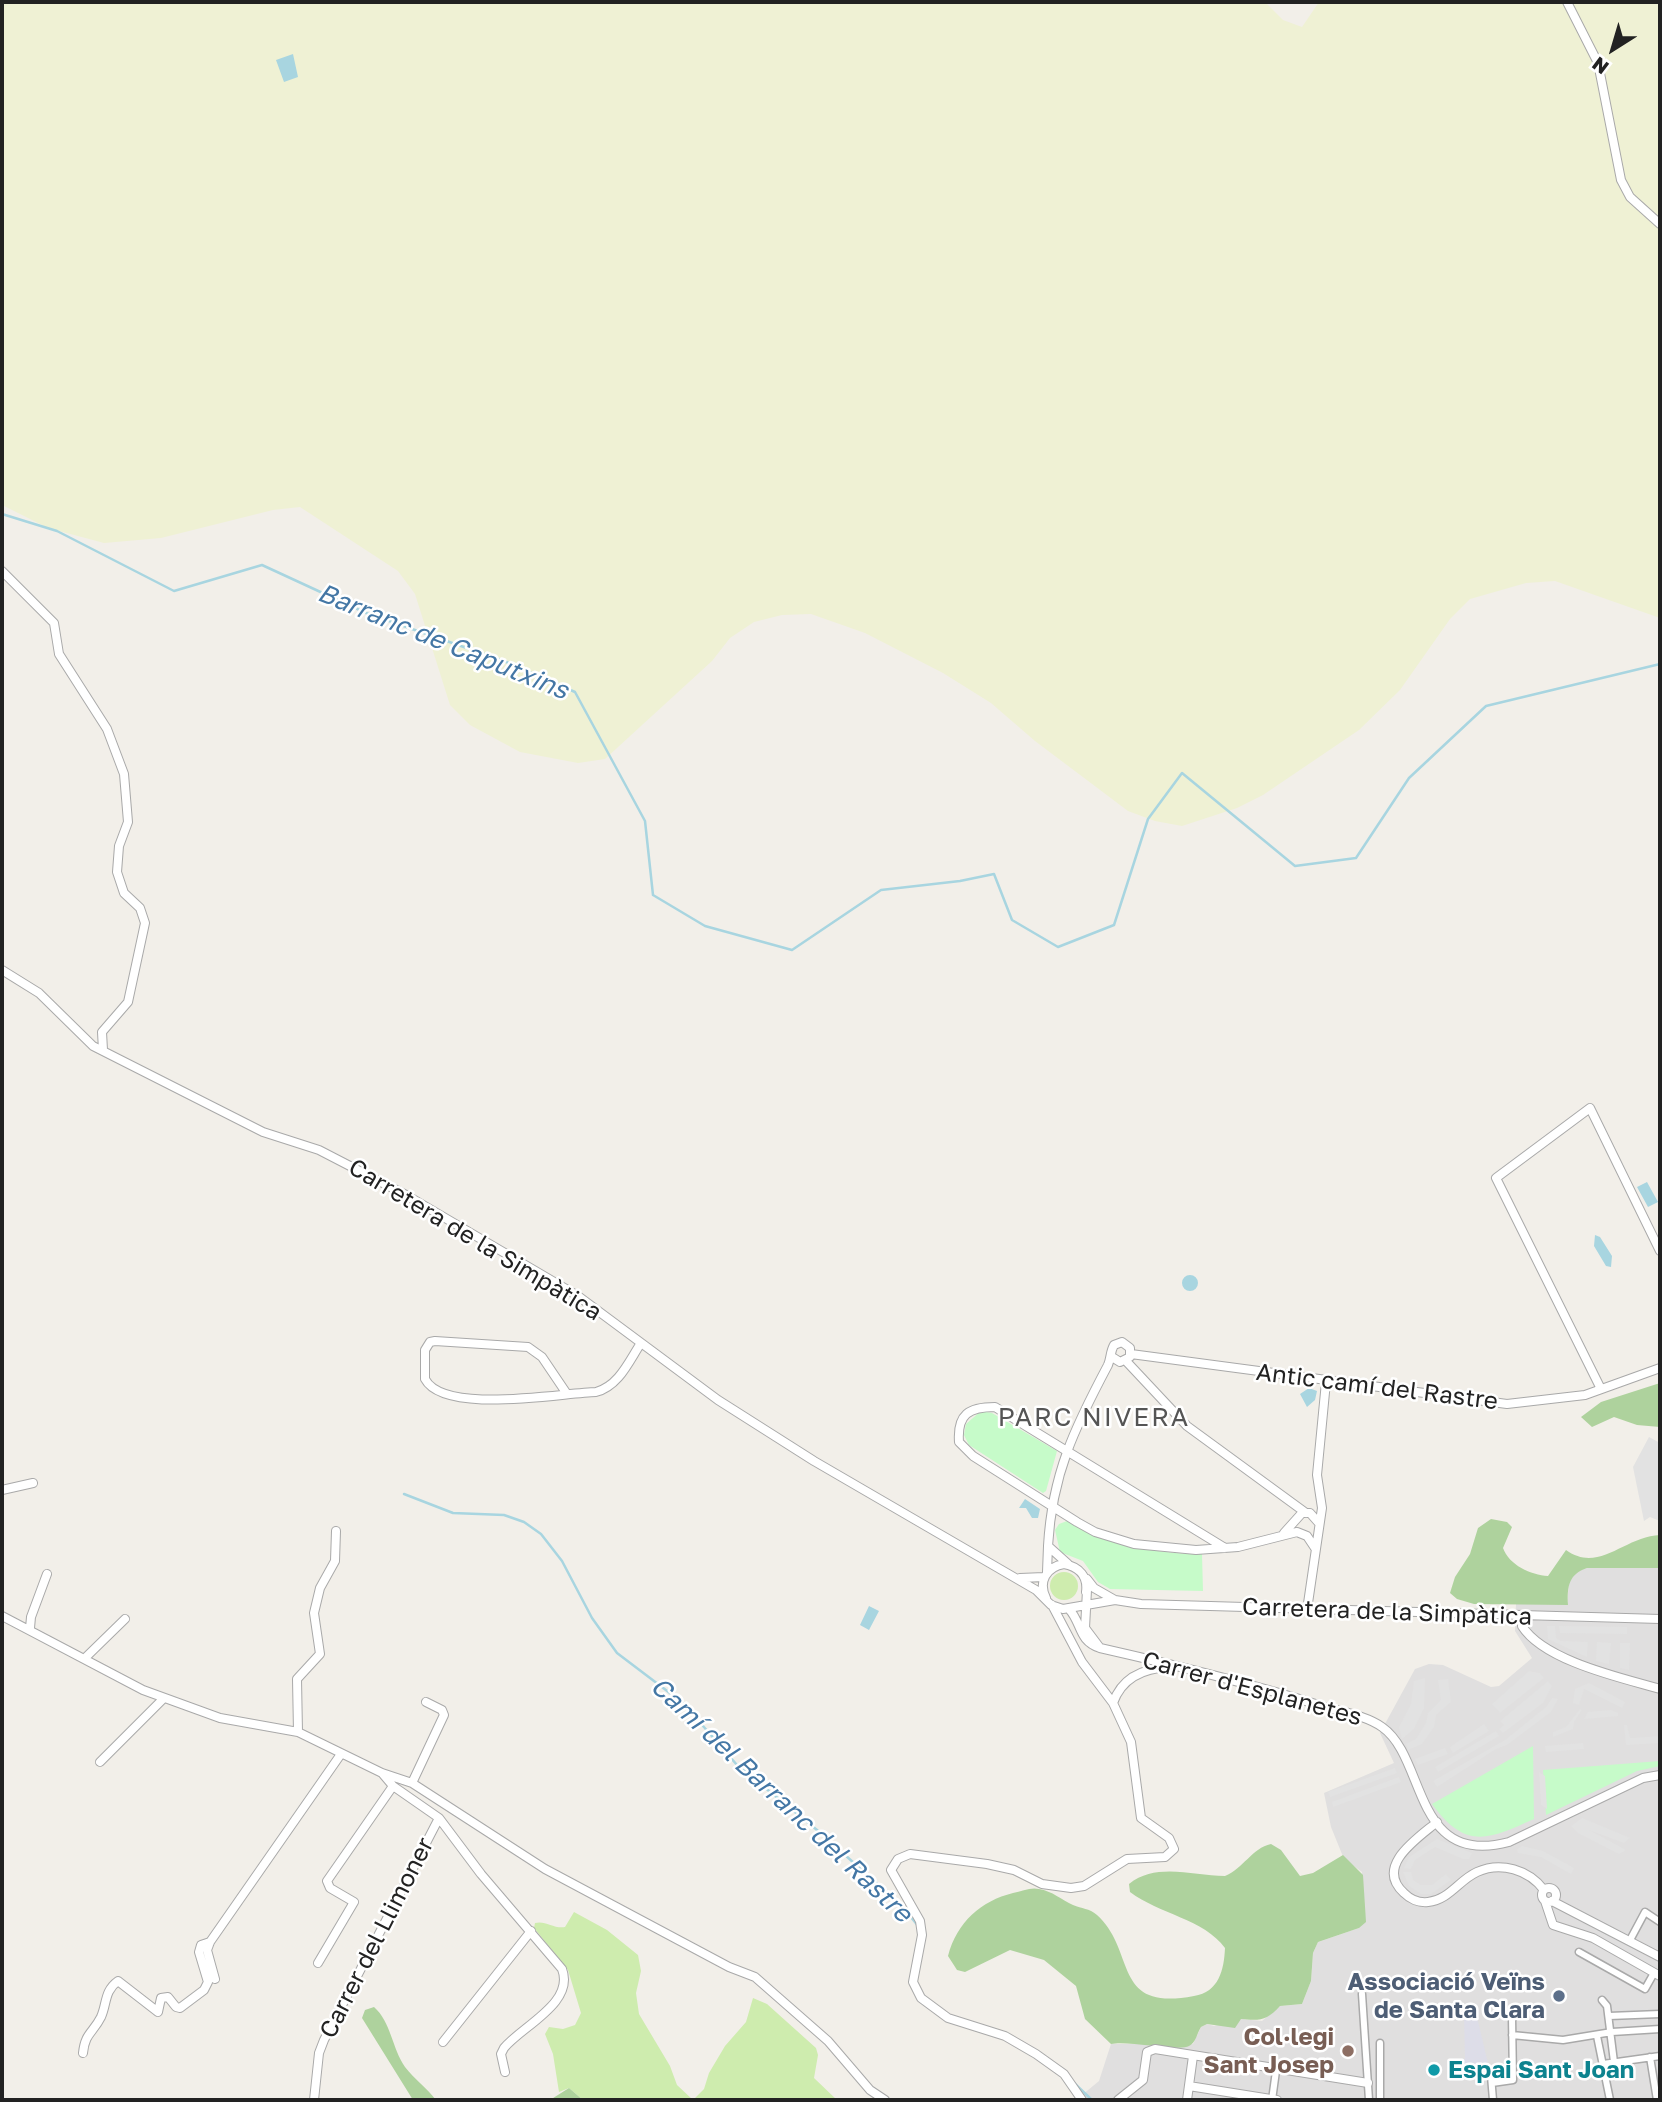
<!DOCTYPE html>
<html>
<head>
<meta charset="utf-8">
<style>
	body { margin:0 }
	#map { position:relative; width:1662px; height:2102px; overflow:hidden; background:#f2efe9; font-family:"Golos Text",sans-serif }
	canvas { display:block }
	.frame { position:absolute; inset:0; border:4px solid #222; pointer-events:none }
	.north { position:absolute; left:1578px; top:14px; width:70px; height:70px; -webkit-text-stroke:5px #fff; paint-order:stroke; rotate:217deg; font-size:19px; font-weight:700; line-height:28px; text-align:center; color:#222 }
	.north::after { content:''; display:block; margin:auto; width:24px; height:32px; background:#222; clip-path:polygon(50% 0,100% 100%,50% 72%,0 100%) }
</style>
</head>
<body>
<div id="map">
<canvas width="1662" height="2102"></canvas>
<div class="frame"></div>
<div class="north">N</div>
</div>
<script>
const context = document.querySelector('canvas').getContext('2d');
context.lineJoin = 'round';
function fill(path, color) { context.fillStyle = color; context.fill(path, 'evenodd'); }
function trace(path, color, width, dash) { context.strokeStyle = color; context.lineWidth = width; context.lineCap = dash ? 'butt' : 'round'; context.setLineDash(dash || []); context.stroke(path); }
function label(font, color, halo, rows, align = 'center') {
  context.font = font + ' "Golos Text",sans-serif'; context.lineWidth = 5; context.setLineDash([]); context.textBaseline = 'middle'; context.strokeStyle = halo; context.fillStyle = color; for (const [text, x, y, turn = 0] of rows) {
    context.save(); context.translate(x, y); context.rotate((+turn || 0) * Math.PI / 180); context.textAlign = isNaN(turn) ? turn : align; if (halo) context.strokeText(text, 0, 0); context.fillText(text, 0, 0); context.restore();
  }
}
const residential = new Path2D(`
	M 1587,1568 L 1660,1568 L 1660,2100 L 1076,2100 L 1099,2081 L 1111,2044 L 1151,2044 L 1173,2047 L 1193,2044 L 1201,2027 L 1207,2024 L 1214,2026 L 1241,2019 L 1262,2021 L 1280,2006 L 1302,2004 L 1311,1981 L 1313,1953 L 1318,1942 L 1359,1928 L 1362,1872 L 1344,1859 L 1331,1827 L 1324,1793 L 1394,1763 L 1380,1733 L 1415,1669 L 1429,1664 L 1443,1665 L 1491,1687 L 1499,1686 L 1532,1658 L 1515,1631 L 1516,1604 L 1567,1604 L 1569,1582 L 1576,1571 Z`);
const farmland = new Path2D(`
	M 2,2 L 1265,2 L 1283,20 L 1302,27 L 1319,2 L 1660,2 L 1660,618 L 1555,581 L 1526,583 L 1470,599 L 1450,619 L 1400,690 L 1359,730 L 1263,795 L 1237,808 L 1182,826 L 1155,821 L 1128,811 L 1035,741 L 991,703 L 943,673 L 865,633 L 811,614 L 782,615 L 754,622 L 730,638 L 712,661 L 605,759 L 578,763 L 520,752 L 470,725 L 450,705 L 415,594 L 398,571 L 300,507 L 273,510 L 161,538 L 104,543 L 48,528 L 2,505 Z`);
const grass = new Path2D(`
	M1050 1586a14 14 0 1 1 28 0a14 14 0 1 1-28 0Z
	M 574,1912 L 607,1930 L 638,1955 L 641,1971 L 636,1993 L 639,2014 L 670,2066 L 677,2085 L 693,2100 L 704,2089 L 709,2073 L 725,2046 L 746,2022 L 753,1998 L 767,2004 L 816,2048 L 818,2055 L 814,2078 L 837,2100 L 583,2100 L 569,2088 L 559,2092 L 553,2054 L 545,2034 L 549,2027 L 563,2029 L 575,2025 L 581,2013 L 568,1970 L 534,1928 L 535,1923 C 545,1920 554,1929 565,1927 Z`);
const forest = new Path2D(`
	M 1660,1383 L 1660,1427 L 1637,1425 L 1614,1417 L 1592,1427 L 1581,1417 L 1601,1402 Z
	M 1491,1519 L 1507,1522 L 1512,1527 L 1503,1548 C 1509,1565 1531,1575 1548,1576 L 1566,1550 C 1599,1574 1625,1536 1660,1535 L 1660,1568 L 1587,1568 C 1569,1574 1567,1586 1568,1605 L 1474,1604 L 1457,1599 L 1450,1593 L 1455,1577 L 1470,1554 L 1478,1528 Z
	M 1271,1844 L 1281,1850 L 1300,1876 L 1313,1873 L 1343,1855 L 1363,1875 L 1366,1922 L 1359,1928 L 1318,1942 L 1313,1953 L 1311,1981 L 1302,2004 L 1280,2006 C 1267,2020 1261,2021 1241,2019 L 1235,2028 L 1207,2024 L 1201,2027 C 1197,2033 1196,2043 1189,2046 C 1179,2052 1128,2040 1111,2044 L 1085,2019 L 1076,1986 L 1044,1960 L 1010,1950 L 965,1972 L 957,1970 L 948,1956 C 957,1922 981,1901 1013,1893 C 1022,1891 1031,1887 1039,1889 C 1052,1891 1062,1900 1073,1905 C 1082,1909 1089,1908 1097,1915 C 1137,1951 1111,2012 1194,1996 C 1219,1992 1224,1970 1225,1948 C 1204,1919 1159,1914 1130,1892 L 1129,1884 C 1157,1862 1193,1876 1225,1876 C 1243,1869 1252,1848 1271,1844 Z
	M 374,2007 C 391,2022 392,2048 405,2067 C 414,2079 427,2088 436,2100 L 413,2100 L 362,2018 L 365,2010 Z
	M 569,2088 L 583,2100 L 550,2100 Z`);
const park = new Path2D(`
	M 981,1411 L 992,1413 L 1057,1451 L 1046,1491 L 1043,1493 L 969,1445 L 964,1435 L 966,1424 Z
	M 1067,1521 C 1111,1544 1153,1554 1202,1554 L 1203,1591 L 1110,1589 L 1098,1582 L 1083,1561 L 1060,1552 L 1055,1530 L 1059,1524 Z
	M 1533,1746 L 1534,1819 C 1489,1839 1466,1851 1432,1804 Z
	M 1660,1761 L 1660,1766 L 1637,1771 L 1546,1815 L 1543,1770 Z`);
const parking = new Path2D(`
	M 1649,1437 L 1660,1443 L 1660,1521 L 1650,1517 L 1644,1521 L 1633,1467 Z
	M 1547,1626 L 1555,1626 L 1556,1638 L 1561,1641 L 1588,1642 L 1587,1657 L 1548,1639 Z
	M 1559,1626 L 1627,1627 L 1627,1634 L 1560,1633 Z
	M 1597,1642 L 1611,1643 L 1609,1664 L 1596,1661 Z
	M 1620,1643 L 1630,1643 L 1629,1670 L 1620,1668 Z
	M 1529,1671 L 1540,1673 L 1544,1678 L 1500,1713 L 1492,1704 Z
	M 1425,1678 L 1424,1708 L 1414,1729 L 1402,1739 L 1399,1727 L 1411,1704 L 1414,1681 Z
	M 1448,1679 L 1451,1702 L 1436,1715 L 1434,1727 L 1422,1744 L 1408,1750 L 1406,1744 L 1416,1739 L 1426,1723 L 1428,1713 L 1441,1700 L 1438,1680 Z
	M 1548,1681 L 1552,1686 L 1543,1703 L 1503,1733 L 1499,1729 L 1504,1725 L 1500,1721 Z
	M 1589,1683 L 1625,1702 L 1622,1708 L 1584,1689 L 1579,1705 L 1573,1703 L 1575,1689 Z
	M 1552,1698 L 1558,1699 L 1551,1712 L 1507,1745 L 1496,1749 L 1437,1787 L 1433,1781 L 1505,1740 L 1546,1707 Z
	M 1580,1709 L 1582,1710 L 1574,1722 L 1573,1729 L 1553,1737 L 1553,1732 L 1566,1727 Z
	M 1611,1710 L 1618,1713 L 1618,1716 L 1584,1719 L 1588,1712 Z
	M 1484,1724 L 1489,1731 L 1453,1753 L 1450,1747 Z
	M 1624,1725 L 1627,1725 L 1630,1738 L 1660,1736 L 1660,1743 L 1626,1745 Z
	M 1496,1731 L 1499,1736 L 1438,1772 L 1435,1767 Z
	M 1583,1743 L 1584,1749 L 1546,1752 L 1545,1746 Z
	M 1445,1748 L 1448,1754 L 1418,1765 L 1415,1759 Z
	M 1395,1768 L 1397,1773 L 1330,1797 L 1328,1792 Z
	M 1539,1772 L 1545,1776 L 1547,1809 L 1541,1805 Z
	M 1399,1777 L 1401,1782 L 1333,1807 L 1332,1802 Z
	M 1582,1818 L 1630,1838 L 1624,1843 L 1589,1830 L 1626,1850 L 1619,1854 L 1578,1833 L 1571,1826 Z
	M 1437,1839 L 1472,1853 L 1469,1859 L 1463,1859 L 1435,1847 L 1415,1860 L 1411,1869 L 1404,1868 L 1409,1857 Z
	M 1522,1846 L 1543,1851 L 1574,1868 L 1571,1874 L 1541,1857 L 1518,1853 L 1517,1849 Z
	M 1403,1872 L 1411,1872 L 1413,1880 L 1421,1885 L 1432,1885 L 1446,1874 L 1451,1880 L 1431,1894 L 1421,1894 L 1409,1886 Z`);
const plaza = new Path2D(`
	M 1464,2011 L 1476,2013 L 1491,2076 L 1456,2077 L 1454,2060 L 1465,2059 Z`);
const water = new Path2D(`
	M 293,54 L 298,77 L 284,82 L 276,60 Z
	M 1647,1182 L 1658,1202 L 1648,1207 L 1637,1187 Z
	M 1595,1235 L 1600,1237 L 1612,1256 L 1611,1267 L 1606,1266 L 1594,1246 Z
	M1182 1283a8 8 0 1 1 16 0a8 8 0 1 1-16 0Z
	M 1309,1388 L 1317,1391 L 1315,1400 L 1307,1407 L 1300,1394 Z
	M 1025,1499 L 1040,1509 L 1038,1518 L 1032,1518 L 1026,1508 L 1019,1508 Z
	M 869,1606 L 879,1611 L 869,1630 L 860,1625 Z`);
const stream = new Path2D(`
	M 2,514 L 57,531 L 174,591 L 262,565 L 366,613 L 504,661 L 575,692 L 645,821 L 653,895 L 705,926 L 792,950 L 881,890 L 960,881 L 994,874 L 1012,920 L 1058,947 L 1114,925 L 1148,819 L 1182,773 L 1295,866 L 1356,858 L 1409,778 L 1486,706 L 1660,664
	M 404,1494 L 453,1513 L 504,1515 L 524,1522 L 541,1534 L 562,1561 L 592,1618 L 617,1653 L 683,1703 L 737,1765 L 817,1830 L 901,1905 L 919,1927
	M 1073,2082 L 1092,2100`);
const pedestrian = new Path2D(`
	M 1630,1940 L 1645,1912 L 1660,1922
	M 1579,1952 L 1645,1989 L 1654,1973
	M 1362,1994 L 1369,2100
	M 1602,2000 L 1607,2006 L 1614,2062
	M 1609,2016 L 1660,2014
	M 1512,2035 L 1563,2040 L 1612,2032 L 1660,2029
	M 1597,2036 L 1610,2100
	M 1380,2043 L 1380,2100
	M 1650,2057 L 1657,2100
	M 1603,2064 L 1660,2056
	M 1491,2076 L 1493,2100
	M 1492,2083 L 1513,2080 L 1512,2017
	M 1272,2100 L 1276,2071`);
const minor = new Path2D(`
	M 1567,2 L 1598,63 L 1621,180 L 1630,197 L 1660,224
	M 2,571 L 54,623 L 59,654 L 107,729 L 124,774 L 128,822 L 119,846 L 117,872 L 124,893 L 140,908 L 145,923 L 128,1002 L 102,1032 L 103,1050
	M 2,970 L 39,993 L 93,1046 L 263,1132 L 319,1150 L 406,1195 L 578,1296 L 718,1400 L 814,1461 L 1036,1590 L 1051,1605 L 1063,1609 L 1115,1600 L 1141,1604 L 1660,1619
	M 1131,1354 L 1507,1404 L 1585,1395 L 1660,1368
	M 1126,1361 L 1187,1426 L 1306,1513
	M 1601,1389 L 1496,1178 L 1590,1108 L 1660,1251
	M 567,1394 L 542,1357 L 528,1347 L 435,1341 L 430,1342 L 425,1350 L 425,1379 C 444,1415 560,1393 596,1392 C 619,1386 629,1361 641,1343
	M 2,1490 L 33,1483
	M 1284,1533 L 1302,1513 L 1310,1513 L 1318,1522
	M 1048,1546 C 1052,1474 1075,1427 1108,1365 C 1111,1358 1110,1352 1114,1345 L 1122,1342 L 1130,1348 L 1130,1357 L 1120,1362 L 1112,1357
	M 1225,1548 L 995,1407 C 969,1407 957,1414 959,1442 L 973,1456 L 1077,1522 L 1095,1532 L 1134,1544 L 1196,1550 L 1238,1547 L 1297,1532 L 1307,1536 L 1315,1548
	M 1047,1572 L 1048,1546 L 1068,1564
	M 1020,1578 L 1044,1577
	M 1087,1579 L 1094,1588 L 1115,1600
	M 1046,1598 C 1038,1582 1046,1567 1064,1564 C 1080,1567 1088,1577 1086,1592
	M 1052,1605 L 1082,1662 L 1113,1703 L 1131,1742 L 1141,1818 L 1169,1838 L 1174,1849 L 1165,1857 L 1127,1859 L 1084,1886 L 1071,1888 L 1042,1884 L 1014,1870 L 987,1864 L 910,1854 L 898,1859 L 891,1870 L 920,1921 L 922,1935 L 913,1982 L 921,1998 L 948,2018 L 1005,2036 L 1036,2054 L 1064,2074 L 1082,2100
	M 1069,1609 C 1082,1623 1078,1641 1100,1648 L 1085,1628 L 1087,1590
	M 1307,1610 L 1322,1508 L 1317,1475 L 1326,1382
	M 2,1616 L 143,1690 L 220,1718 L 298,1732 L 382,1773 L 412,1783 L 545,1869 L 729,1967 L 755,1977 L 828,2041 L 870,2090 L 885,2100
	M 1527,1616 L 1522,1626 C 1544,1661 1622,1678 1660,1689
	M 30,1628 L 31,1617 L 47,1574
	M 1100,1648 C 1175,1665 1249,1683 1322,1706 C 1341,1712 1365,1715 1382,1727 C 1427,1758 1412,1868 1509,1842 L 1643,1778 L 1660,1775
	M 84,1659 L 125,1619
	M 1113,1703 C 1122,1677 1144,1668 1170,1667
	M 298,1732 L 297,1679 L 320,1654 L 314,1613 L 320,1588 L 335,1561 L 336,1531
	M 100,1762 L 164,1698
	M 382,1773 L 393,1786 L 439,1818 L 481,1874 L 562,1969 C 575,2003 522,2026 504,2048 L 501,2054 L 505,2072
	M 412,1783 L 444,1715 L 442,1710 L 426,1702
	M 1437,1822 C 1418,1838 1374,1866 1404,1893 C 1410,1899 1419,1903 1428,1902 C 1449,1900 1459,1880 1477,1872 C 1501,1861 1529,1870 1544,1890
	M1542 1895a7 7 0 1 1 14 0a7 7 0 1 1-14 0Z
	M 1545,1901 L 1553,1925 L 1593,1938 L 1660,1976
	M 1552,1901 L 1660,1957
	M 318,1963 L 354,1902 L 330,1888 L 327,1881 L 393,1786
	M 215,1979 L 207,1950 L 210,1942 L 341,1754
	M 443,2042 L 531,1931
	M 83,2053 C 85,2033 93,2033 101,2017 C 107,2004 104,1991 118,1981 L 158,2012 L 161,1998 L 168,1997 L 176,2007 L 180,2008 L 204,1990 L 208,1982 L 199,1952 L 201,1945 L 210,1942
	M 1189,2086 L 1277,2100
	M 314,2100 L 319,2053 L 324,2040 L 439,1818
	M 1118,2100 L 1143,2080 L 1147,2052 L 1155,2049 L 1368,2083
	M 1187,2100 L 1193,2056`);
const markers = [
	[1559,1996,7,"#5c6f8a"],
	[1348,2051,7,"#8d6e63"],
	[1434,2070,7,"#0f9aa8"]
];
const streetNames = [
	["Carretera de la Simpàtica",475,1240,31],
	["Antic camí del Rastre",1377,1387,7],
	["Carretera de la Simpàtica",1387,1612,2],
	["Carrer d'Esplanetes",1252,1689,15],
	["Carrer del Llimoner",377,1938,-63]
];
const serviceNames = [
	["Associació Veïns",1545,1982],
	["de Santa Clara",1545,2010]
];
const educationNames = [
	["Col·legi",1334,2037],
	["Sant Josep",1334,2065]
];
const cultureNames = [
	["Espai Sant Joan",1448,2070]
];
const waterNames = [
	["Barranc de Caputxins",443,642,22],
	["Camí del Barranc del Rastre",781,1800,43]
];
const neighbourhoodNames = [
	["PARC NIVERA",1094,1418]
];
fill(residential, '#e0dfdf');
fill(farmland, '#eff1d4');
fill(grass, '#ceecae');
fill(forest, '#aed29d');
fill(park, '#c6fbc9');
fill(parking, '#e2e2e2');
fill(plaza, '#dddde8');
fill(water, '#a8d5e0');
trace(stream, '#a8d5e0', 2.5);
trace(pedestrian, '#a9a9a9', 9);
trace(minor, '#a9a9a9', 10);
trace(pedestrian, '#fff', 6);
trace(minor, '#fff', 8);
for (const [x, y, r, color] of markers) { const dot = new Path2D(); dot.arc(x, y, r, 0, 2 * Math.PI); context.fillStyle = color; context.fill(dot); trace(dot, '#fff', 2.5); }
label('24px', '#222', '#fff', streetNames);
label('bold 24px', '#4e5e75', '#fff', serviceNames, 'right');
label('bold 24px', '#785e54', '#fff', educationNames, 'right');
label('bold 24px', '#0d838f', '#fff', cultureNames, 'left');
label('italic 26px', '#4477a5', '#fff', waterNames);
context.letterSpacing = '2px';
label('26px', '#555', '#fff', neighbourhoodNames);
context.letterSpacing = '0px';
</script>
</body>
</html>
